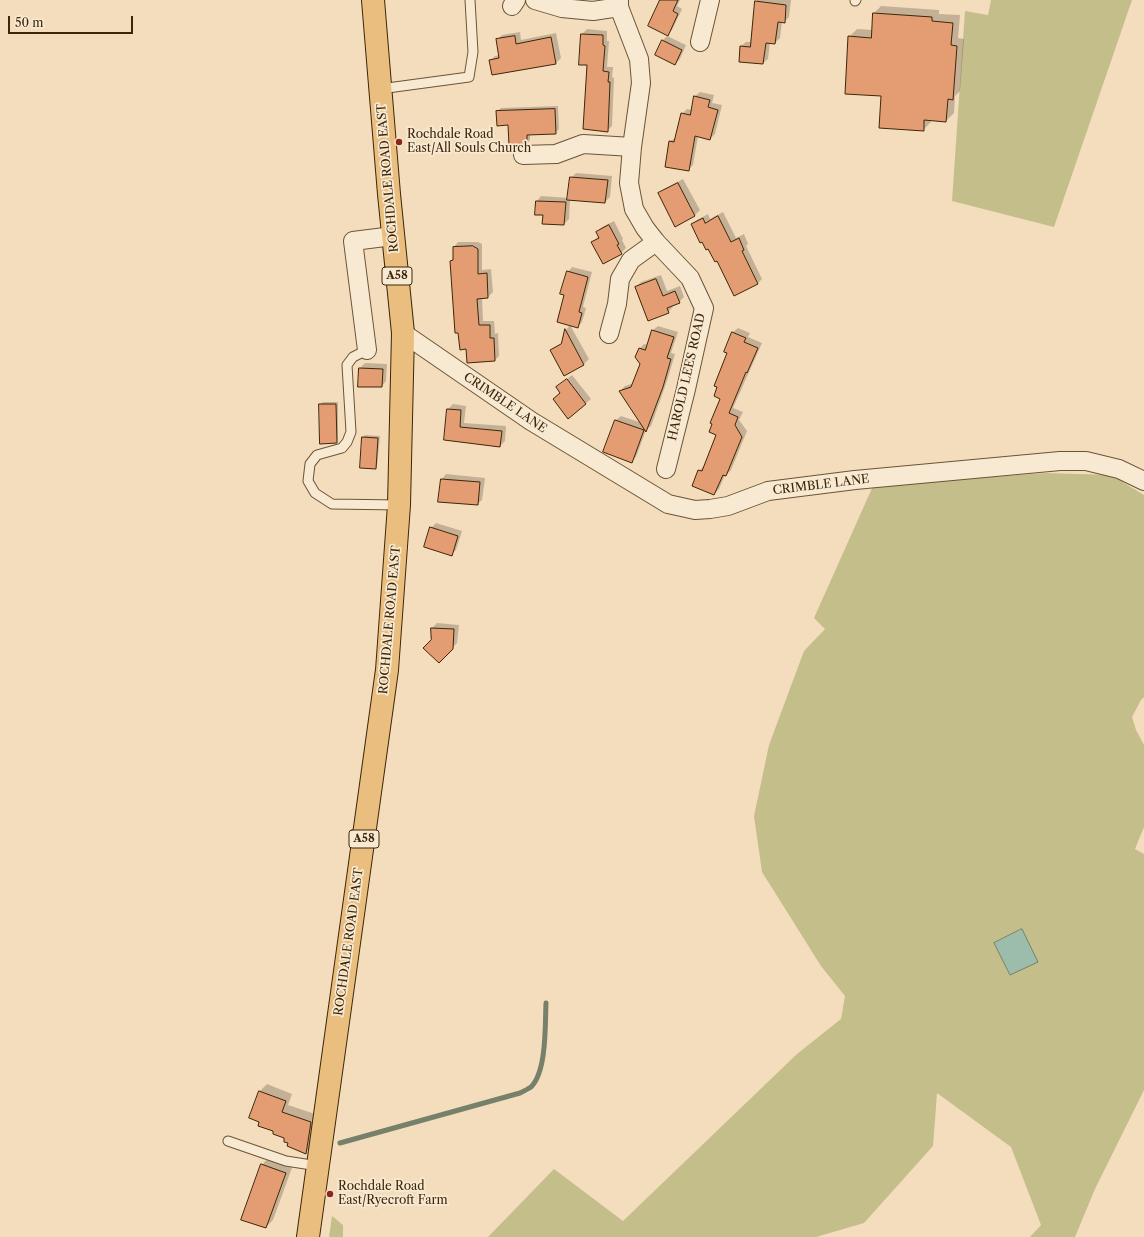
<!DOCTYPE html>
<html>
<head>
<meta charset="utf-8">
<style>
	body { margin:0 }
	#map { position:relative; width:1144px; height:1237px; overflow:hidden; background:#f4ddbc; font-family:"Libre Caslon Text",serif }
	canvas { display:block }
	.scale { position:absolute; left:8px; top:16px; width:125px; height:18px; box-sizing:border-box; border:2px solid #3d2608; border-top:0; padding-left:5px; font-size:12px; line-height:14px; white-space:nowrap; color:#3d2608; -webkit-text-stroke:3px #f8e9d3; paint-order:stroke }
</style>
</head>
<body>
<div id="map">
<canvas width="1144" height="1237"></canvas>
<div class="scale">50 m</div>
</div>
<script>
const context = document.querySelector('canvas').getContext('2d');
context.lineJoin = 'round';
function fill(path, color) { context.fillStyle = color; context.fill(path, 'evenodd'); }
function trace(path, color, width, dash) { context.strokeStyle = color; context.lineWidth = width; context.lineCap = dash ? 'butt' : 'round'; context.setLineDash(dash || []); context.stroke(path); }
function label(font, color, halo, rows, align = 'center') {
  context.font = font + ' "Libre Caslon Text",serif'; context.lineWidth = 3.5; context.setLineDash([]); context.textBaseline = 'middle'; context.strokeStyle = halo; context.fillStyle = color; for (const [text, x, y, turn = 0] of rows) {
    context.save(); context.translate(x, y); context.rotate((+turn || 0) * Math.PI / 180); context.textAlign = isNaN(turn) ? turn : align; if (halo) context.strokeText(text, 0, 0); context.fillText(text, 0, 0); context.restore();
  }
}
const green = new Path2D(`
	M 991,0 L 1132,0 L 1054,227 L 952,201 L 965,11 L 988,15 Z
	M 1045,473 L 1111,475 L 1144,495 L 1144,697 L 1141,700 L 1132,717 L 1136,730 L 1144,745 L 1144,827 L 1135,849 L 1144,854 L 1144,1090 L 1095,1189 L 1075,1237 L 1030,1237 L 1041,1225 L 1011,1147 L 937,1093 L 933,1146 L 864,1223 L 816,1237 L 488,1237 L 554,1169 L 623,1221 L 797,1054 L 841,1019 L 845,996 L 821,966 L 762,872 L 754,816 L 769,745 L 804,651 L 825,629 L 814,618 L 873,486 ZM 1022,929 L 1010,975 L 995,943 Z
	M 332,1216 L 343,1225 L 343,1237 L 329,1237 Z`);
const water = new Path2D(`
	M 1022,929 L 1038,962 L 1010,975 L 994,943 Z`);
const shadow = new Path2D(`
	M 661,0 L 680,0 L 677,6 L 682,9 L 672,30 L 668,34 Z
	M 757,0 L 791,0 L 789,17 L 784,22 L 782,21 L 780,38 L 775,43 L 770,42 L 768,59 L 763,63 L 741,46 L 746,42 L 752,42 Z
	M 881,6 L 939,10 L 939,14 L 960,15 L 958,38 L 964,39 L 960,91 L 955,96 L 954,113 L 946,121 L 931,120 L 931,122 L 923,130 L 882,95 L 849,37 L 857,29 L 873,30 L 874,13 Z
	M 587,29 L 607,31 L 607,41 L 609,41 L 607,67 L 613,67 L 612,77 L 614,78 L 612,126 L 607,131 L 588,64 L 582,34 Z
	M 520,32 L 521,40 L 556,33 L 561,58 L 556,63 L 492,74 L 490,61 L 495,56 L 500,55 L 497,40 L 502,35 Z
	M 667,36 L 686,45 L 680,59 L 675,64 L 662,41 Z
	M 700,92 L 714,95 L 712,103 L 722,105 L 715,134 L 710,139 L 698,136 L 693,165 L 688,170 L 666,166 L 670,141 L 677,137 L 682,114 L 687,109 L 692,110 L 695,96 Z
	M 558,106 L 559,129 L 555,133 L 530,134 L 530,140 L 527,143 L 497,111 L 501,108 Z
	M 576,173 L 612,176 L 610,197 L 605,202 L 570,199 L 569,219 L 564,224 L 544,214 L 537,201 L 541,196 L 569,198 L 571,178 Z
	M 683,179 L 700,210 L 695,215 L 675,225 L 659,193 L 664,189 Z
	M 723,212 L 736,238 L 744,234 L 748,244 L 746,246 L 762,279 L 758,283 L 717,260 L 692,224 L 697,220 L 708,214 L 710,219 Z
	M 614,221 L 623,239 L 622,240 L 626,248 L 621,253 L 593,242 L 599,236 L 597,232 L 602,227 Z
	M 458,242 L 478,242 L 482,244 L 482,270 L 491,269 L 493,292 L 488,297 L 482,298 L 483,321 L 494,321 L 495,334 L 498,333 L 499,356 L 495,360 L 467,348 L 451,261 L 454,258 L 454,247 Z
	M 572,267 L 592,272 L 583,307 L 586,308 L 582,322 L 578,327 L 565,295 L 568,272 Z
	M 661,275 L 667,291 L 680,286 L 684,297 L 679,302 L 672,305 L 673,307 L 668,312 L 636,287 L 641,282 Z
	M 570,325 L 589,359 L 584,364 L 564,374 L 551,350 L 563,342 L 566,330 Z
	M 658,326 L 678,332 L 671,353 L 675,354 L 667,381 L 651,426 L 646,430 L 636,457 L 631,462 L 604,452 L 616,420 L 621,416 L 642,423 L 620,391 L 625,386 L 634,383 L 641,364 L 639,349 L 644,344 L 648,345 L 653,330 Z
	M 738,328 L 750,333 L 748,337 L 762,343 L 733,408 L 743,412 L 739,420 L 747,431 L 731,470 L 726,475 L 725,475 L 719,489 L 714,494 L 699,471 L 704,466 L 718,434 L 728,352 L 725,351 L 733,332 Z
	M 365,363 L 387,364 L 386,381 L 382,386 L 360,368 Z
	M 572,375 L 591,399 L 568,418 L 561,393 L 557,387 Z
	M 323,402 L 338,402 L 338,440 L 336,442 L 320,404 Z
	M 453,404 L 466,406 L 464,423 L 506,426 L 505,441 L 500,446 L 445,439 L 448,409 Z
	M 365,435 L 380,436 L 377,466 L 375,468 L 363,437 Z
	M 446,474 L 485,478 L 482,500 L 477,504 L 439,501 L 442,479 Z
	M 436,523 L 462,531 L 456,550 L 451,555 L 431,528 Z
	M 437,623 L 459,625 L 457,643 L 439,662 L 432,640 L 432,628 Z
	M 267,1084 L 292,1094 L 288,1105 L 318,1115 L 313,1145 L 306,1152 L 289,1143 L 285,1137 L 260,1121 L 259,1092 Z
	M 269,1157 L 293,1165 L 273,1220 L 266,1227 L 262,1165 Z`);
const stream = new Path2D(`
	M 340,1143 L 520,1093 C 524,1091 528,1089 531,1087 C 547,1071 545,1024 546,1003`);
const building = new Path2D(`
	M 660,0 L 678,0 L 673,11 L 678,14 L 668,36 L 648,26 Z
	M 755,1 L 786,5 L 785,23 L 778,22 L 775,44 L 766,43 L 763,64 L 739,62 L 740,46 L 750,47 Z
	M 873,13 L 932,17 L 932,21 L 953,23 L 951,45 L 957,46 L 953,100 L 948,99 L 946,122 L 924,120 L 924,131 L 879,128 L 881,96 L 845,94 L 848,36 L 871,38 Z
	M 581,34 L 603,35 L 603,45 L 605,46 L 603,71 L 609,72 L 608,82 L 610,82 L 608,132 L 583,129 L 587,65 L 579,65 Z
	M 515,36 L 516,44 L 551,37 L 556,64 L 492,75 L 489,60 L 499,58 L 496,39 Z
	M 662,40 L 682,50 L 675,65 L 655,55 Z
	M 694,96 L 710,100 L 708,107 L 718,110 L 710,140 L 695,136 L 689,171 L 665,167 L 669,141 L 674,142 L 681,113 L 690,115 Z
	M 555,109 L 556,134 L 527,135 L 527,144 L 509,145 L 508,125 L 497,126 L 496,111 Z
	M 570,177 L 608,180 L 605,203 L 567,200 Z
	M 678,183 L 695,216 L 675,227 L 658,193 Z
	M 536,201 L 566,202 L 564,225 L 542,224 L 543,215 L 535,215 Z
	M 718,216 L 731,242 L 739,238 L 744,250 L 742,251 L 758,284 L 734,296 L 717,261 L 715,262 L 708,249 L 706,250 L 702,242 L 700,243 L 691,224 L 703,218 L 705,223 Z
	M 609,225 L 619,244 L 617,245 L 622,254 L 603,264 L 591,242 L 599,238 L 596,232 Z
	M 473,246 L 478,249 L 478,274 L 487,273 L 488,298 L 477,299 L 479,325 L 490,325 L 490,338 L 494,338 L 495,361 L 467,363 L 466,349 L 460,350 L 458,333 L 455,333 L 450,261 L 453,260 L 453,247 Z
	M 567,271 L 588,277 L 579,312 L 582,313 L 578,328 L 557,322 L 564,295 L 560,294 Z
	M 656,279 L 663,296 L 675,291 L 680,303 L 667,308 L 669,313 L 648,321 L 635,287 Z
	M 565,329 L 584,365 L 564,376 L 550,350 L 561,344 Z
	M 652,330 L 674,337 L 667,358 L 671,359 L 663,387 L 646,432 L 619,391 L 631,387 L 640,364 L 635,357 L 639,348 L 645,350 Z
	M 732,332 L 746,338 L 744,342 L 758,348 L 747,373 L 746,372 L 729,413 L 738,417 L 735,425 L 742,437 L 726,476 L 723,475 L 714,495 L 692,486 L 698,470 L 702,471 L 716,435 L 709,432 L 712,424 L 710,423 L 720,399 L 714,396 L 717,387 L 714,386 L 727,353 L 724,352 Z
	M 359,368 L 383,369 L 382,387 L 358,387 Z
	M 567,379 L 586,404 L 568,419 L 553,399 L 560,393 L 556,387 Z
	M 319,404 L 336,404 L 337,443 L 320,444 Z
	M 447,409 L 461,410 L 460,427 L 502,431 L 500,447 L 444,440 Z
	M 615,420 L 644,430 L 632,463 L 603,452 Z
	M 362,437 L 378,438 L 376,469 L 360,468 Z
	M 441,479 L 480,482 L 478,505 L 438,502 Z
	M 430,527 L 458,536 L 452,556 L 424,547 Z
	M 431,628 L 454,629 L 453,649 L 439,663 L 423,648 L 431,640 Z
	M 259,1091 L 286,1101 L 282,1112 L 311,1122 L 306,1154 L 287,1146 L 288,1143 L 284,1142 L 284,1138 L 273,1134 L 273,1131 L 258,1126 L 259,1122 L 249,1118 Z
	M 261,1164 L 286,1173 L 266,1228 L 241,1220 Z`);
const service = new Path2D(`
	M 855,1 L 856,0
	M 380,89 L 469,77 L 473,52 L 470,0
	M 367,350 L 353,357 L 347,365 L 351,432 L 347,442 L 342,448 L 317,455 L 310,464 L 308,481 L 315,493 L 332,504 L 399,505
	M 228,1141 L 286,1161 L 318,1166`);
const minor = new Path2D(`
	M 535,0 L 562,8 L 593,11 L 619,7
	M 619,0 L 619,7 L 639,59 L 641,83 L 632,147 L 629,183 L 634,209 L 645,228 L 656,242 L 690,278 L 704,308 L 686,389 L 666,469
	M 512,6 L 516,0
	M 700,42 L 710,0
	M 523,155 L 556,154 L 583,144 L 632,147
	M 403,333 L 531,421 L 668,504 L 695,510 L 710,509 L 728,506 L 768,491 L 855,480 L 1060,461 L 1086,461 L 1119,469 L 1144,481
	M 609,334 L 617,304 L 620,279 L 631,260 L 656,242
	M 367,350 L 353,241 L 393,236`);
const trunk = new Path2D(`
	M 308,1237 L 387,670 L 399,505 L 403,333 L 389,194 L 373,0`);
const markers = [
	[399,142,4,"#8f2418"],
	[330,1194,4,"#8f2418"]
];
const shields = [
	[397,276,30],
	[364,839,30]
];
const shieldNames = [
	["A58",397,276],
	["A58",364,839]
];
const poiNames = [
	["Rochdale Road",407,135],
	["East/All Souls Church",407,149],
	["Rochdale Road",338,1187],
	["East/Ryecroft Farm",338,1201]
];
const streetNames = [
	["ROCHDALE ROAD EAST",388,178,-95],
	["HAROLD LEES ROAD",687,377,-77],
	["CRIMBLE LANE",505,403,34],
	["CRIMBLE LANE",821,485,-7],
	["ROCHDALE ROAD EAST",390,620,-85],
	["ROCHDALE ROAD EAST",349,942,-82]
];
fill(green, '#c4be8b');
fill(water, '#9cbcac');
trace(water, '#76806a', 1);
fill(shadow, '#0003');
trace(stream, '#76806a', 5);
fill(building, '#e49d72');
trace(building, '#3d2608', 1);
trace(service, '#6b5435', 11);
trace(minor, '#6b5435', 20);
trace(trunk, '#3d2608', 24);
trace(service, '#f8e9d3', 9);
trace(minor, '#f8e9d3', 18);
trace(trunk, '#eabe7e', 22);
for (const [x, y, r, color] of markers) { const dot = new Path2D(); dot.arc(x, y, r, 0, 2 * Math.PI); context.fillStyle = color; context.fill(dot); trace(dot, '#f8e9d3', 1.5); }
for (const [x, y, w] of shields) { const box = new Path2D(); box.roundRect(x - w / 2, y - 9, w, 18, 3); context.fillStyle = '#f8e9d3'; context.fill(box); trace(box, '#3d2608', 1); }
label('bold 11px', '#3d2608', null, shieldNames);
label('12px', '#3d2608', '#f8e9d3', poiNames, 'left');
label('12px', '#3d2608', '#f8e9d3', streetNames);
</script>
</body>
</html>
